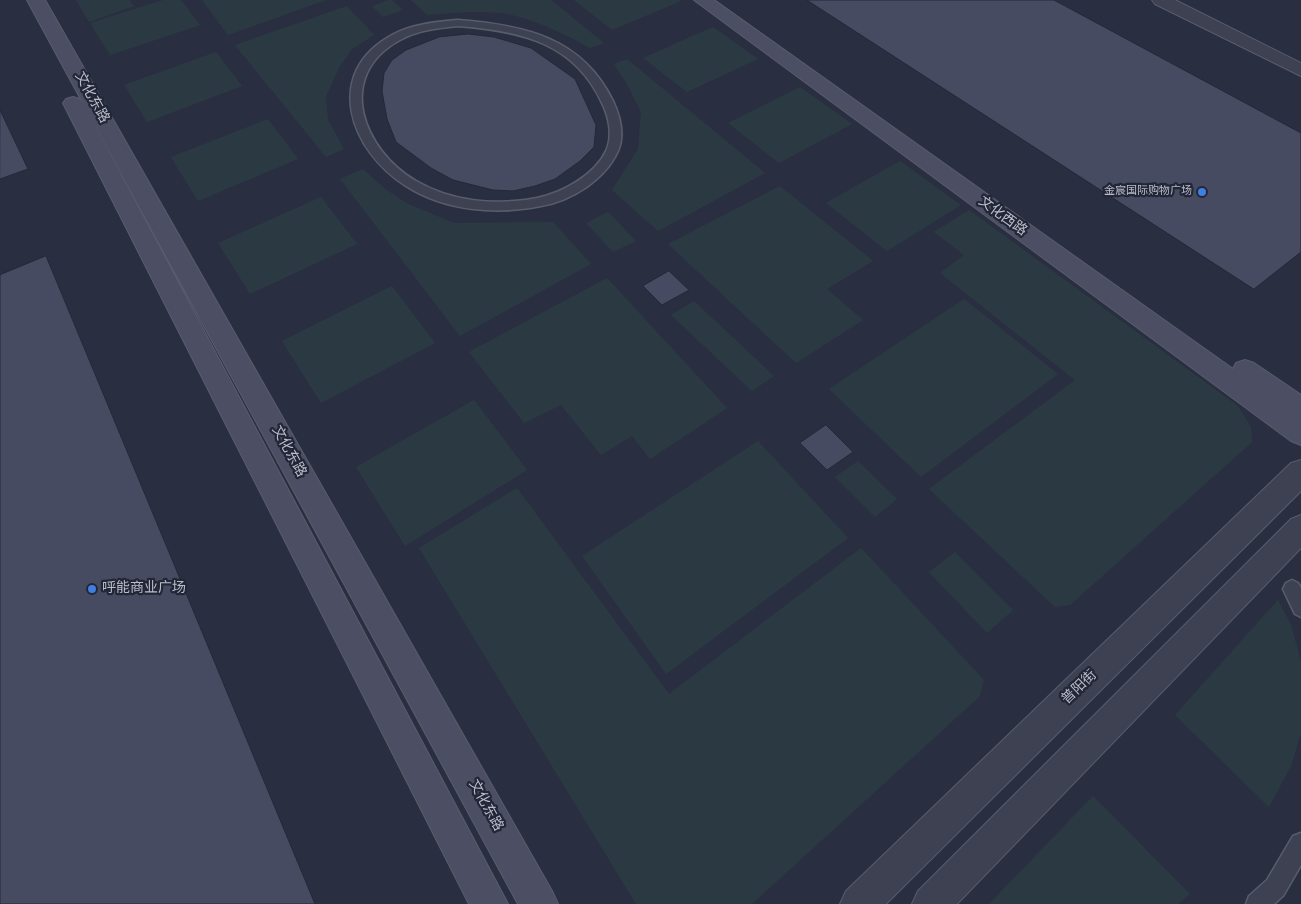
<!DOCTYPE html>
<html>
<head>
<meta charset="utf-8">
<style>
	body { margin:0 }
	canvas { display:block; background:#292e41 }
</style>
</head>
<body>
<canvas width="1301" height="904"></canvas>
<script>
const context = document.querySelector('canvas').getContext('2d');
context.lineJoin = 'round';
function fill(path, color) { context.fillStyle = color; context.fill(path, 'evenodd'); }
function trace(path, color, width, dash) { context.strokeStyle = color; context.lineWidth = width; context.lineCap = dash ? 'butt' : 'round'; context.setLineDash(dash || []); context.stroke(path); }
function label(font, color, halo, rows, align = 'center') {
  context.font = font + ' Overpass,"Noto Sans SC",sans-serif'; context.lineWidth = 4.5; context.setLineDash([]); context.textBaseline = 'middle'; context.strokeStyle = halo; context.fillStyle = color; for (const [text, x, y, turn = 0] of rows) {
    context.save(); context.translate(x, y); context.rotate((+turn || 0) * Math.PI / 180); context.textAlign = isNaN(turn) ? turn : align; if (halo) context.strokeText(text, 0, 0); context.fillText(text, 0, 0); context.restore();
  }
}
const green = new Path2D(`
	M 76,0 L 130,0 L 134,6 L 89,22 Z
	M 163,0 L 181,0 L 200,25 L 110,55 L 90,23 Z
	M 202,0 L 326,0 L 228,35 Z
	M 389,0 L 392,0 L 403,10 L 383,17 L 372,6 Z
	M 411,0 L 551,0 L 604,43 L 590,48 C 567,35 542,23 516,16 C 488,9 456,13 427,15 Z
	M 574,0 L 680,0 L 681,1 L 612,30 Z
	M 347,6 L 374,35 L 352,49 L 340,66 L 326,96 L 328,120 L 344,149 L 326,157 L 235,45 Z
	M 713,27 L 758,59 L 687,92 L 643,58 Z
	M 216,52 L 242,86 L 147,122 L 124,85 Z
	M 627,59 L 765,173 L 658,231 L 612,190 L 638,149 L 641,112 L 628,86 L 614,64 Z
	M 800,87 L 852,124 L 779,163 L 728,123 Z
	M 268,119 L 298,159 L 198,201 L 171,157 Z
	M 900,161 L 961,205 L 887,251 L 826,203 Z
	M 363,169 L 385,189 L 408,204 L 454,223 L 553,222 L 591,264 L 460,336 L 340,179 Z
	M 780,186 L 873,261 L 827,289 L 863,320 L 796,363 L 668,244 Z
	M 321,197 L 357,244 L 250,294 L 218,243 Z
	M 969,210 L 1238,406 L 1251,427 L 1252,442 L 1070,605 L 1055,607 L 929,489 L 1075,380 L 940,273 L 964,255 L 934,232 Z
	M 608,212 L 636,241 L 613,252 L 586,223 Z
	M 607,278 L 727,408 L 650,459 L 632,436 L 601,455 L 561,405 L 524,423 L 469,352 Z
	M 392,286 L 435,343 L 321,403 L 282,341 Z
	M 964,299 L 1058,374 L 921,477 L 829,389 Z
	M 694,301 L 774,376 L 752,391 L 671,315 Z
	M 474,400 L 527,470 L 405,546 L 356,467 Z
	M 758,441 L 848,538 L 666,674 L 582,556 Z
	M 858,461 L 897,499 L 875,517 L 835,477 Z
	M 517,488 L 669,694 L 861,548 L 984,680 L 980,696 L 752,904 L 636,904 L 419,548 Z
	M 955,552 L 1013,610 L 987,633 L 929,572 Z
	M 1278,600 L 1291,625 L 1301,662 L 1301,733 L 1291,766 L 1269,807 L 1175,715 Z
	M 1093,796 L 1190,894 L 1178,904 L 989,904 Z`);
const building = new Path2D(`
	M 807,0 L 1054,0 L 1301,133 L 1301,252 L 1254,289 Z
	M 468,34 L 494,37 L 531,48 L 575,79 L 596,125 L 594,147 L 580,161 L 555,179 L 535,186 L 513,191 L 493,190 L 453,180 L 431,168 L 396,142 L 387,119 L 382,91 L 384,73 L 392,60 L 406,50 L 439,37 Z
	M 0,110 L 28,169 L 0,179 Z
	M 46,256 L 315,904 L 0,904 L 0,275 Z
	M 669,271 L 689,290 L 662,305 L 643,286 Z
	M 826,425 L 853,452 L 827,470 L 800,443 Z`);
const lane = new Path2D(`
	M 458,20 C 523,25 582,37 613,101 C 620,116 625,135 618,151 C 605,180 571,201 541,206 C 496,215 445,211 406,186 C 350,151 322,73 392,35 C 412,24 436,22 458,20 ZM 458,26 C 520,31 574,42 602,103 C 609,117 613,136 606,151 C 595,175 562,193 537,198 C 496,206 452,202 416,181 C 363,150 334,76 400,40 C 418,30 438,28 458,26 Z
	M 1292,580 L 1298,583 L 1301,588 L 1301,617 L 1295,614 L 1283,589 L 1286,583 Z
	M 1301,833 L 1301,865 L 1283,896 L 1274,904 L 1246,904 L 1249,896 L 1267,880 L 1293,836 Z`);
const street = new Path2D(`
	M 1152,0 L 1175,0 L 1301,63 L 1301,76 L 1155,4 Z
	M 1301,460 L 1301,491 L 886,904 L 840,904 L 846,891 L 1291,463 Z
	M 1301,515 L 1301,548 L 957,904 L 912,904 L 918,891 L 1291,519 Z`);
const secondary = new Path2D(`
	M 27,0 L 45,0 L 552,891 L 558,904 L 518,904 Z
	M 694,0 L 714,0 L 1233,369 L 1236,363 L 1245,360 L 1254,363 L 1301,395 L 1301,445 L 1291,441 Z
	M 73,97 L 80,99 L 83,103 L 508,904 L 469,904 L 63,103 L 66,99 Z`);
const markers = [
	[1202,192,5,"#3f7fe0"],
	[92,589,5,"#3f7fe0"]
];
const farPoinames = [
	["金宸国际购物广场",1192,192]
];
const streetNames = [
	["文化东路",91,98,61],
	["文化西路",1002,217,36],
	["文化东路",288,452,61],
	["普阳街",1080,688,-44],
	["文化东路",485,806,61]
];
const poiNames = [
	["呼能商业广场",102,589]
];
fill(green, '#2b3a42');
fill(building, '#464b61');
trace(building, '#242838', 1);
trace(lane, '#585c6b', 3);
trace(street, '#585c6b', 2);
trace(secondary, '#585c6b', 2);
fill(lane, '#3d4151');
fill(street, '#3d4151');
fill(secondary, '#4c4f64');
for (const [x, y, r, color] of markers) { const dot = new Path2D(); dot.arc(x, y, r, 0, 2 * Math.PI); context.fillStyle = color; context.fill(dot); trace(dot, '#222636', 2); }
label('11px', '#babdcb', '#222636', farPoinames, 'right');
label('14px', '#babdcb', '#222636', streetNames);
label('14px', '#babdcb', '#222636', poiNames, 'left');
</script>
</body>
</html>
